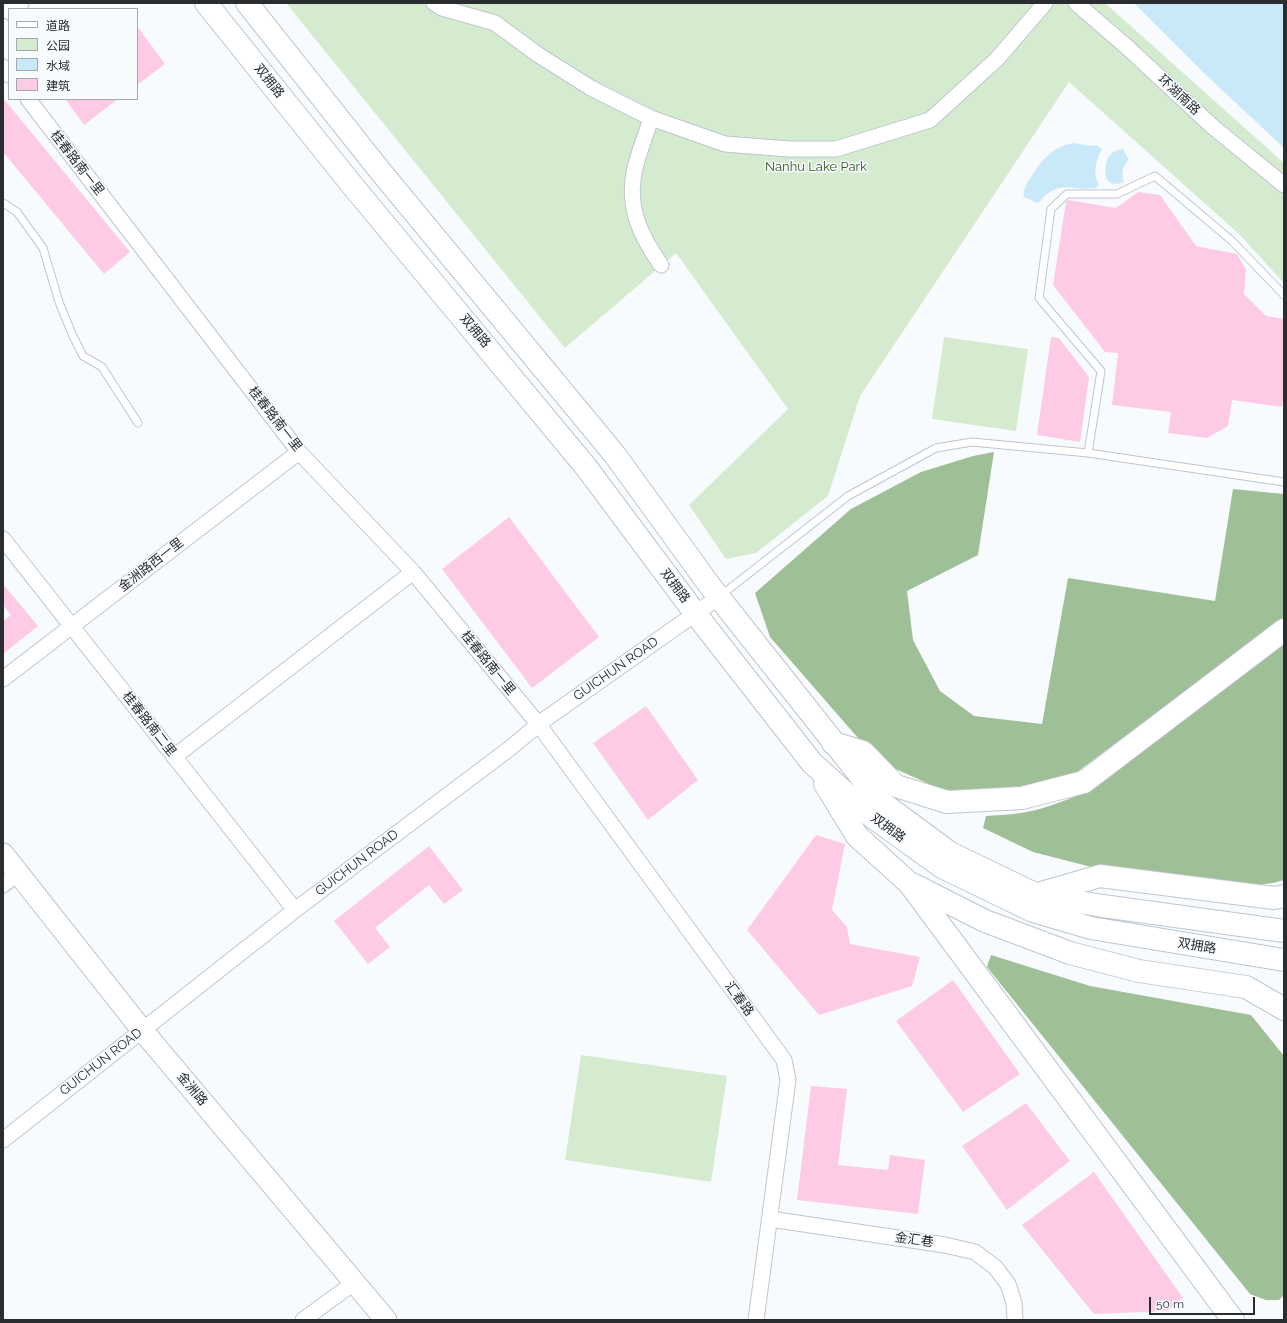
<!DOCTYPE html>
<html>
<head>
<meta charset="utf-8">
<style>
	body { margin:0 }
	#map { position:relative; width:1287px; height:1323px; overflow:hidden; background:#f8fbfe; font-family:Raleway,"Noto Sans SC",sans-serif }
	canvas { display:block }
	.frame { position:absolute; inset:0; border:4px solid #2a2d30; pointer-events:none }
	.legend { position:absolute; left:8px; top:8px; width:130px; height:92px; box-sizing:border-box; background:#f8fbfe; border:1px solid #a6a9ac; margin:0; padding:5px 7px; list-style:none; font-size:12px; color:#2a2d30 }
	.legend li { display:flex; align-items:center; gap:8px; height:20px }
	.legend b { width:20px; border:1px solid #a6a9ac }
	.scale { position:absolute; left:1149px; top:1297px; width:106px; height:18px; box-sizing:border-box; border:2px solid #2a2d30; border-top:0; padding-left:5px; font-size:12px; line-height:14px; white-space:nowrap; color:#2a2d30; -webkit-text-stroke:3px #f8fbfe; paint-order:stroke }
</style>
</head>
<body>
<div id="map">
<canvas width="1287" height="1323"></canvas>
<div class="frame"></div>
<ul class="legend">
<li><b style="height:5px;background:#fff"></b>道路</li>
<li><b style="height:11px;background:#d5ebcf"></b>公园</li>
<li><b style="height:11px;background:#c9e9f9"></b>水域</li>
<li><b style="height:11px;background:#fecbe6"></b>建筑</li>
</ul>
<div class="scale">50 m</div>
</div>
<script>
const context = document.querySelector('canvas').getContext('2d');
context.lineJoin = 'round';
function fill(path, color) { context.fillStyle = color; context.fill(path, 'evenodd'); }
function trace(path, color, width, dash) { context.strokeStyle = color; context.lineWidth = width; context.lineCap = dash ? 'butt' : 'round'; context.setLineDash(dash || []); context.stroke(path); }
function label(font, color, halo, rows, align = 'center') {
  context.font = font + ' Raleway,"Noto Sans SC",sans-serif'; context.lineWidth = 3; context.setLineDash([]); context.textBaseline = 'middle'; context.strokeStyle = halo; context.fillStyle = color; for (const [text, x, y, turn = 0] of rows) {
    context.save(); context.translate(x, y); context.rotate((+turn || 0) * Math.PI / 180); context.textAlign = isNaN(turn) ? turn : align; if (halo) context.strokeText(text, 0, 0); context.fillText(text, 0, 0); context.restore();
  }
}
const green = new Path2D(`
	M 286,3 L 1105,3 L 1284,163 L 1284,283 L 1239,234 L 1069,82 L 860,396 L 828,496 L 756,553 L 726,559 L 689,505 L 788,409 L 676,253 L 565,348 Z
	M 944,337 L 1028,349 L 1016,431 L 932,419 Z
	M 581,1055 L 727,1076 L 711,1182 L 565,1160 Z`);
const forest = new Path2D(`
	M 994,452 L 978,555 L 907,591 L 913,640 L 940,691 L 974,716 L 1042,724 L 1068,578 L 1215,601 L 1233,489 L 1284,494 L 1284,617 L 1077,772 L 1021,787 L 949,793 L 878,761 L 770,637 L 755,593 L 851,509 L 921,472 L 973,456 Z
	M 1284,641 L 1284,880 L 1273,883 L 1225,889 L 1111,872 L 1033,852 L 983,828 L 986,816 C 1002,815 1020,814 1036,810 C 1055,805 1073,797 1092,790 Z
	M 991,955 L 1090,986 L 1251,1015 L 1284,1056 L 1284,1295 L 1279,1300 L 1266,1300 L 1250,1294 L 987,967 Z`);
const water = new Path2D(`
	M 1134,3 L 1284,3 L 1284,148 L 1207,76 Z
	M 1074,143 C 1082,144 1088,147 1096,145 L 1102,149 C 1096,160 1092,173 1099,185 L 1096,188 C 1069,192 1061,177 1038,203 L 1024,197 C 1022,190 1027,183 1031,177 C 1042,160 1053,146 1074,143 Z
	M 1123,149 L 1129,160 C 1122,166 1121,174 1124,182 C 1121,183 1117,184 1114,184 C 1102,183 1104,160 1111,154 C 1114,151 1119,150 1123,149 Z`);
const building = new Path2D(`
	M 137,26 L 165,64 L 137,85 Z
	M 3,98 L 130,252 L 104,274 L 3,152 Z
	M 65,99 L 118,99 L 84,125 Z
	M 1138,192 L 1160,195 L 1196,246 L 1237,254 L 1246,270 L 1244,294 L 1266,316 L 1284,319 L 1284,393 L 1282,407 L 1232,400 L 1228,426 L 1207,438 L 1168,433 L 1171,412 L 1112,405 L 1118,353 L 1105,352 L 1053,285 L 1066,202 L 1068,200 L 1116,208 Z
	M 1051,337 L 1059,338 L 1089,377 L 1080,442 L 1037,435 Z
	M 509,517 L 599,637 L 532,688 L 442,569 Z
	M 3,584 L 38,626 L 3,654 L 3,621 L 11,615 L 3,605 Z
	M 646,706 L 698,780 L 648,820 L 593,743 Z
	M 816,835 L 845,844 L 832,910 L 847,927 L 850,944 L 920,957 L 912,986 L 819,1015 L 747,930 Z
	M 429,846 L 463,890 L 444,904 L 429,885 L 375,928 L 390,947 L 368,964 L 334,921 Z
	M 953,980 L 1020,1074 L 963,1112 L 896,1021 Z
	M 811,1086 L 847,1089 L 838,1165 L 888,1170 L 890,1155 L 925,1160 L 918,1214 L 797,1200 Z
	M 1026,1103 L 1070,1161 L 1007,1210 L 962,1146 Z
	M 1094,1172 L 1183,1298 L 1167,1311 L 1094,1314 L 1022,1225 Z`);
const service = new Path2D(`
	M 3,203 L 5,204 L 17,212 L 43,248 L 59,302 L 72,334 L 83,356 L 102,367 L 138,423
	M 1284,295 L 1231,240 L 1155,176 L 1117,194 L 1067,194 L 1051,209 L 1039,298 L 1101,371 L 1088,453 L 1284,482
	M 720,596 L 848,496 L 936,448 L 972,442 L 1088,453`);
const minor = new Path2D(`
	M 434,3 L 442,8 L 495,23 L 537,54 L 591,88 L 651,118 L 725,144 L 789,149 L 836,149 L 930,120 L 997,59 L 1045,3
	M 1076,3 L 1127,47 L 1213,127 L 1284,185
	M 3,67 L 9,75
	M 28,99 L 299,452 L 413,572 L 539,725 L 784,1060 L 788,1080 L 756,1320
	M 651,118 C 646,135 639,151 635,168 C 626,206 640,235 661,265
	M 3,539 L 295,910
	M 3,679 L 299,452
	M 174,757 L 413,572
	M 3,885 L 18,873
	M 3,1140 L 295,910 L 509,749 L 544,720 L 719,597
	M 770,1219 L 945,1245 L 975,1252 L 995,1267 L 1008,1284 L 1014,1303 L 1015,1320
	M 303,1320 L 355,1282`);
const secondary = new Path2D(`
	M 10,9 L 18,3
	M 3,854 L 142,1030 L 386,1320`);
const primary = new Path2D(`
	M 206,3 L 352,185 L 586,467 L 695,613 L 812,763 L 870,815 L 942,867 L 1033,911 L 1091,928 L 1284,960
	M 247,3 L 381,172 L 615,455 L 710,586 L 881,802 L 950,853 L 1037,895 L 1103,906 L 1284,931
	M 833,743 L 863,752 L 896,786 L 947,802 L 1022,798 L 1084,782 L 1284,630
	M 825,784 L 857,836 L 909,883 L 1233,1320
	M 914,885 L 985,921 L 1070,953 L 1139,971 L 1246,987 L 1284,1009
	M 1041,893 L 1100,876 L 1274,898 L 1284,896`);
const streetNames = [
	["双拥路",269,81,51],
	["环湖南路",1179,95,43],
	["桂春路南一里",77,163,52],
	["双拥路",475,331,50],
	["桂春路南一里",275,419,52],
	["金洲路西一里",151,565,-38],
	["双拥路",675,586,53],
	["桂春路南一里",488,663,51],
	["GUICHUN ROAD",616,669,-35],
	["桂春路南二里",149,724,52],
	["双拥路",888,828,36],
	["GUICHUN ROAD",357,863,-37],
	["双拥路",1197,946,9],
	["汇春路",739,999,54],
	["GUICHUN ROAD",101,1062,-38],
	["金洲路",192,1089,50],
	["金汇巷",914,1240,8]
];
const parkNames = [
	["Nanhu Lake Park",816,167]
];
fill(green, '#d5ebcf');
fill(forest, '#9fbf96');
fill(water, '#c9e9f9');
fill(building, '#fecbe6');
trace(service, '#bec6ce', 9);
trace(minor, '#bec6ce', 17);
trace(secondary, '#bec6ce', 23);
trace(primary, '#bec6ce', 24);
trace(service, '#fff', 7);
trace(minor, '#fff', 15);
trace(secondary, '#fff', 21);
trace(primary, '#fff', 22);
label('13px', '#2a2d30', '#f8fbfe', streetNames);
label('13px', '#315c25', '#f8fbfe', parkNames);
</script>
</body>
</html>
